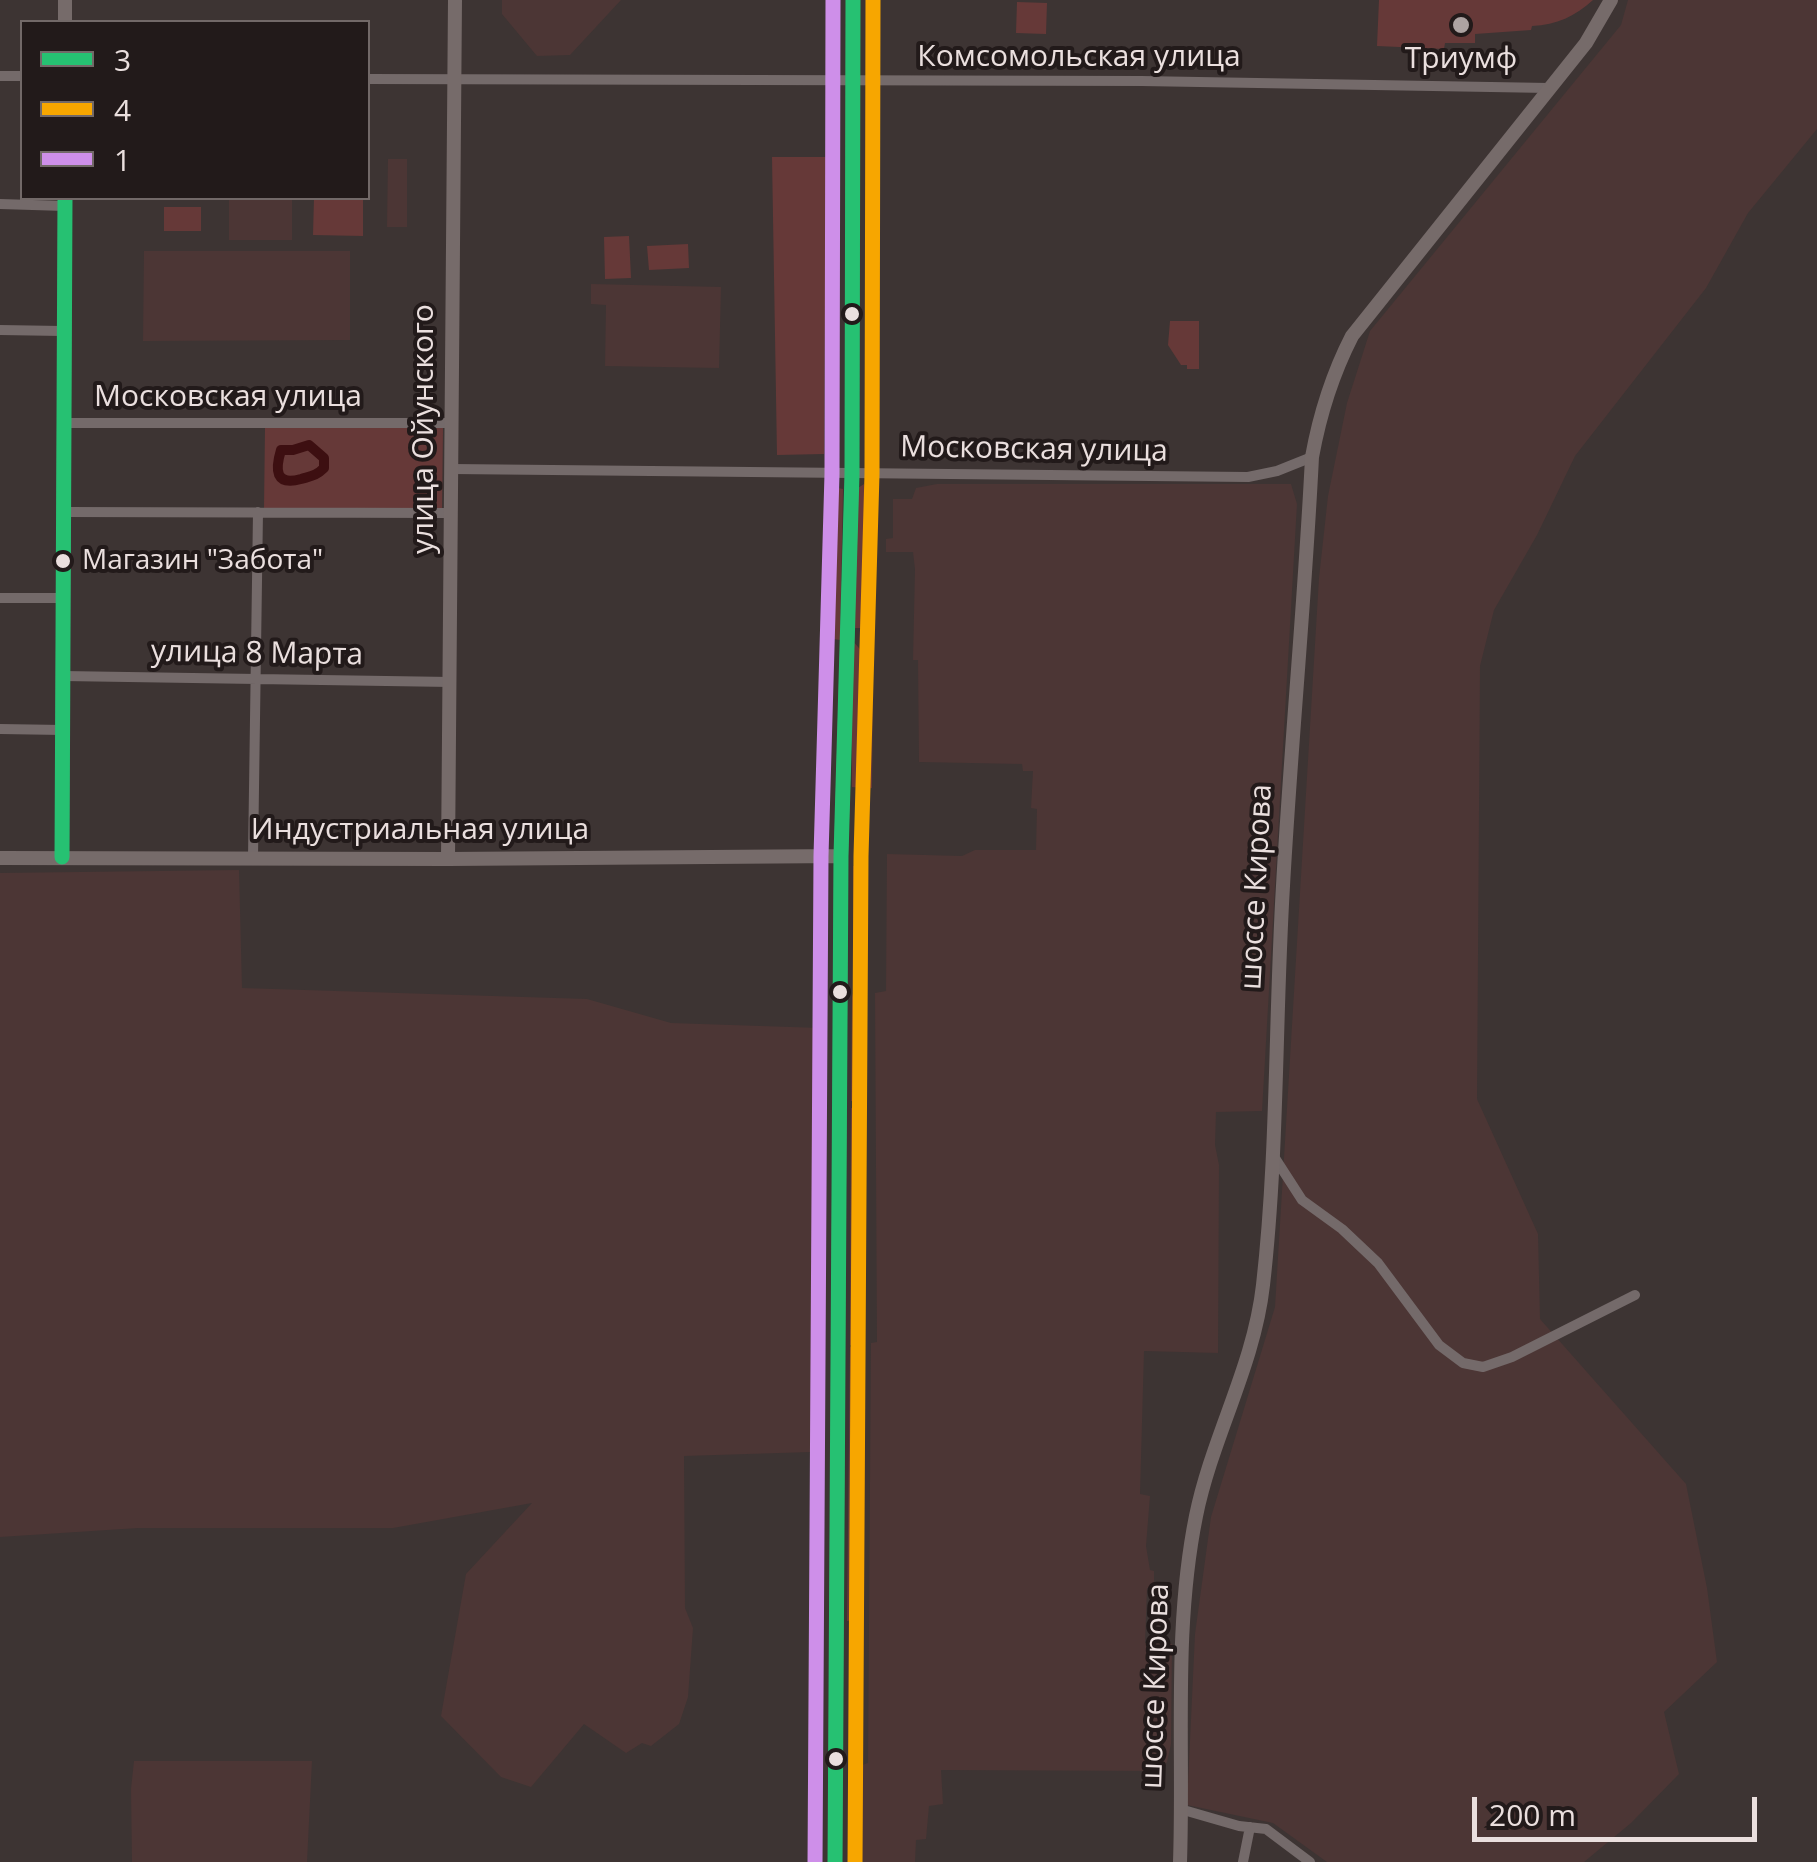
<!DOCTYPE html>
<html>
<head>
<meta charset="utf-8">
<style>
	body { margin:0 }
	#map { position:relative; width:1817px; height:1862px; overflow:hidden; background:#3d3433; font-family:"Open Sans",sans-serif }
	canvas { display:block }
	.legend { position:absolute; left:20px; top:20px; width:350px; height:180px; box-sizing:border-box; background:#221a1a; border:2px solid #726968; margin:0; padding:12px 18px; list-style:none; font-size:30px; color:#eadfde }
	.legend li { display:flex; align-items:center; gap:20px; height:50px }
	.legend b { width:50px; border:2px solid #726968 }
	.scale { position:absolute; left:1472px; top:1797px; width:285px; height:45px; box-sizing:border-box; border:5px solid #eadfde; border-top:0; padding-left:12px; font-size:30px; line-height:35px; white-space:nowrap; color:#eadfde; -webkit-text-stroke:8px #221a1a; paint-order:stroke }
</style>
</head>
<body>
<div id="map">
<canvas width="1817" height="1862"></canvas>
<ul class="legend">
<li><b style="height:12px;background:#26c172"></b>3</li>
<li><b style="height:12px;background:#f7a600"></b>4</li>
<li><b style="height:12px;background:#ce8fe9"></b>1</li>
</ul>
<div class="scale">200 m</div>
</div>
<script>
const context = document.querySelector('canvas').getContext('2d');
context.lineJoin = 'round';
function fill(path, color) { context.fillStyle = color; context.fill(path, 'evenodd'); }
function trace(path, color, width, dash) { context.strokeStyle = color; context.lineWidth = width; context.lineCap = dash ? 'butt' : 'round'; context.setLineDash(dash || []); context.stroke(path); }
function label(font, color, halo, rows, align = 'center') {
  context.font = font + ' "Open Sans",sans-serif'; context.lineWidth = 8; context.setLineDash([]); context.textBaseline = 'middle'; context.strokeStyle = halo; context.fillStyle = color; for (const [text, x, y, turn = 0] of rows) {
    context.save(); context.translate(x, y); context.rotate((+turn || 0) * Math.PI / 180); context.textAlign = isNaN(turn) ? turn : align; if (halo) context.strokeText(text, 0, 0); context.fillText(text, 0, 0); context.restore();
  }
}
const built = new Path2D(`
	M 502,0 L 621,0 L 570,55 L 537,56 L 502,14 Z
	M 1628,0 L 1817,0 L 1817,129 L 1748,213 L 1706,288 L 1575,456 L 1537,535 L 1494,610 L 1480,666 L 1477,1099 L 1538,1234 L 1540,1319 L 1686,1484 L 1707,1588 L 1717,1662 L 1664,1712 L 1679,1774 L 1631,1823 L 1584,1862 L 1327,1862 L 1273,1823 L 1187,1805 L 1195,1634 L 1211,1517 L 1275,1307 L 1319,578 L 1328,496 L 1347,403 L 1370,331 L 1621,25 Z
	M 388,159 L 407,159 L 407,227 L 387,227 Z
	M 229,198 L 292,198 L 292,240 L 229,240 Z
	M 144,251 L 350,251 L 350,340 L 143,341 Z
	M 591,284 L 721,287 L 719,368 L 605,366 L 606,305 L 591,304 Z
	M 937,484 L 1291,484 L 1297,504 L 1262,1111 L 1216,1112 L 1215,1145 L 1219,1165 L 1218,1353 L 1144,1351 L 1140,1494 L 1150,1496 L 1146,1546 L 1150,1570 L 1154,1571 L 1154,1588 L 1147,1588 L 1145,1643 L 1172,1644 L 1171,1744 L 1167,1762 L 1161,1771 L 941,1770 L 943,1804 L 929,1806 L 926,1839 L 916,1840 L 915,1862 L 856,1862 L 856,1767 L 868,1763 L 871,1343 L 877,1342 L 875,993 L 886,991 L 887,854 L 962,856 L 975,850 L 1036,850 L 1037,809 L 1031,808 L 1033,771 L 1023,771 L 1022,764 L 919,762 L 918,660 L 913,660 L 915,569 L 913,552 L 886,552 L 886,539 L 893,538 L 893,499 L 912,499 L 916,488 Z
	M 239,870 L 242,988 L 587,999 L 671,1023 L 821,1028 L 811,1452 L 684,1456 L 685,1608 L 693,1628 L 688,1697 L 679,1724 L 651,1746 L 642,1743 L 626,1753 L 584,1724 L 531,1787 L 501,1777 L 441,1716 L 466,1574 L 532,1503 L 393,1528 L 138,1528 L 0,1537 L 0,873 Z
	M 134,1761 L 312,1761 L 307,1862 L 132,1862 L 131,1789 Z`);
const green = new Path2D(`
	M 1379,0 L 1593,0 C 1575,16 1557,25 1532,26 L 1531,30 L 1475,34 L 1475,43 L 1445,43 L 1444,49 L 1377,46 Z
	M 1017,2 L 1047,3 L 1046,34 L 1016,33 Z
	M 772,157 L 826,157 L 824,454 L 777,455 Z
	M 314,198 L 363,198 L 363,236 L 313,235 Z
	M 164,207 L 201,207 L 201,231 L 164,231 Z
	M 629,236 L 631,278 L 605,279 L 604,237 Z
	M 688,244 L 689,268 L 649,270 L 647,246 Z
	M 1170,321 L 1199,321 L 1199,369 L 1187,369 L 1187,365 L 1181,365 L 1168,345 Z
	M 265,428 L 443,428 L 442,510 L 264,509 Z
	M 864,484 L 865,628 L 854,628 L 855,490 Z
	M 838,488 L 843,489 L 840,640 L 833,639 Z
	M 852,640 L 865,655 L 863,788 L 852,787 Z
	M 868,656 L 873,660 L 872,788 L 867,789 Z
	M 862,865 L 862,968 L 853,961 L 853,866 Z
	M 862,988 L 862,1102 L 851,1101 L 852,997 L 854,990 Z
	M 851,1108 L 863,1109 L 861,1345 L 850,1345 Z
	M 850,1347 L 861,1348 L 858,1620 L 847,1621 Z`);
const canal = new Path2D(`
	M 309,445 L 324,458 L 324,468 C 316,476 311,476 301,479 C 275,486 275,470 281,450 L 293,450 Z`);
const minor = new Path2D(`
	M 0,76 L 22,76
	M 368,79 L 1141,81 L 1549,88
	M 0,204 L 65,206
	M 0,330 L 62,331
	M 65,423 L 451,423
	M 452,469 L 1248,477 L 1277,471 L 1312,457
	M 65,512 L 449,513
	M 0,598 L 64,598
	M 63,676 L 451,682
	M 0,729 L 63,730
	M 253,857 L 258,512
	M 1273,1155 L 1302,1200 L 1342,1229 L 1378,1263 L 1439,1345 L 1463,1363 L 1483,1367 L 1512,1357 L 1635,1295
	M 1180,1809 L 1239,1826 L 1266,1829 L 1310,1862
	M 1243,1862 L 1250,1827`);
const major = new Path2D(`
	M 65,22 L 65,0
	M 62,857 L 65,198
	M 0,858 L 448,859 L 841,856
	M 448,859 L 455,0
	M 835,1862 L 841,856 L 852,474 L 853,0
	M 1180,1862 C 1184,1746 1173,1630 1196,1516 C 1212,1437 1254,1366 1263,1285 C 1278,1153 1275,1018 1283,886 C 1291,742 1305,600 1312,457 C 1320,413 1332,375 1352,336 L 1586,43 L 1611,0`);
const bus1 = new Path2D(`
	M 62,857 L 65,198
	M 835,1862 L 841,856 L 852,474 L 853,0`);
const bus2 = new Path2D(`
	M 855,1862 L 861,856 L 872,474 L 873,0`);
const bus3 = new Path2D(`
	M 815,1862 L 821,856 L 832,474 L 833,0`);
const markers = [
	[1461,25,10,"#ada3a2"],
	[852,314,9,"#eadfde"],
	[63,561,9,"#eadfde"],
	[840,992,9,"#eadfde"],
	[836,1759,9,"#eadfde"]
];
const busNames = [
	["Магазин \"Забота\"",82,561]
];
const streetNames = [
	["Комсомольская улица",1079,57],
	["Московская улица",228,397],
	["улица Ойунского",424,429,-90],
	["Московская улица",1034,450,1],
	["улица 8 Марта",257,654,1],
	["Индустриальная улица",420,830],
	["шоссе Кирова",1257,887,-87],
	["шоссе Кирова",1156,1686,-88]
];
const poiNames = [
	["Триумф",1461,59]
];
fill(built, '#4c3635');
fill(green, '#663938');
trace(canal, '#3d0f11', 10);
trace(minor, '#746a6a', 10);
trace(major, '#766b6a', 14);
trace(bus1, '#26c172', 15);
trace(bus2, '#f7a600', 15);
trace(bus3, '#ce8fe9', 15);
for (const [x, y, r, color] of markers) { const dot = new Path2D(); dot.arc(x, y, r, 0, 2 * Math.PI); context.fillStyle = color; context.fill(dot); trace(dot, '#221a1a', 4); }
label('28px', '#eadfde', '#221a1a', busNames, 'left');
label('30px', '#eadfde', '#221a1a', streetNames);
label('30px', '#eadfde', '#221a1a', poiNames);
</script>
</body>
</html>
